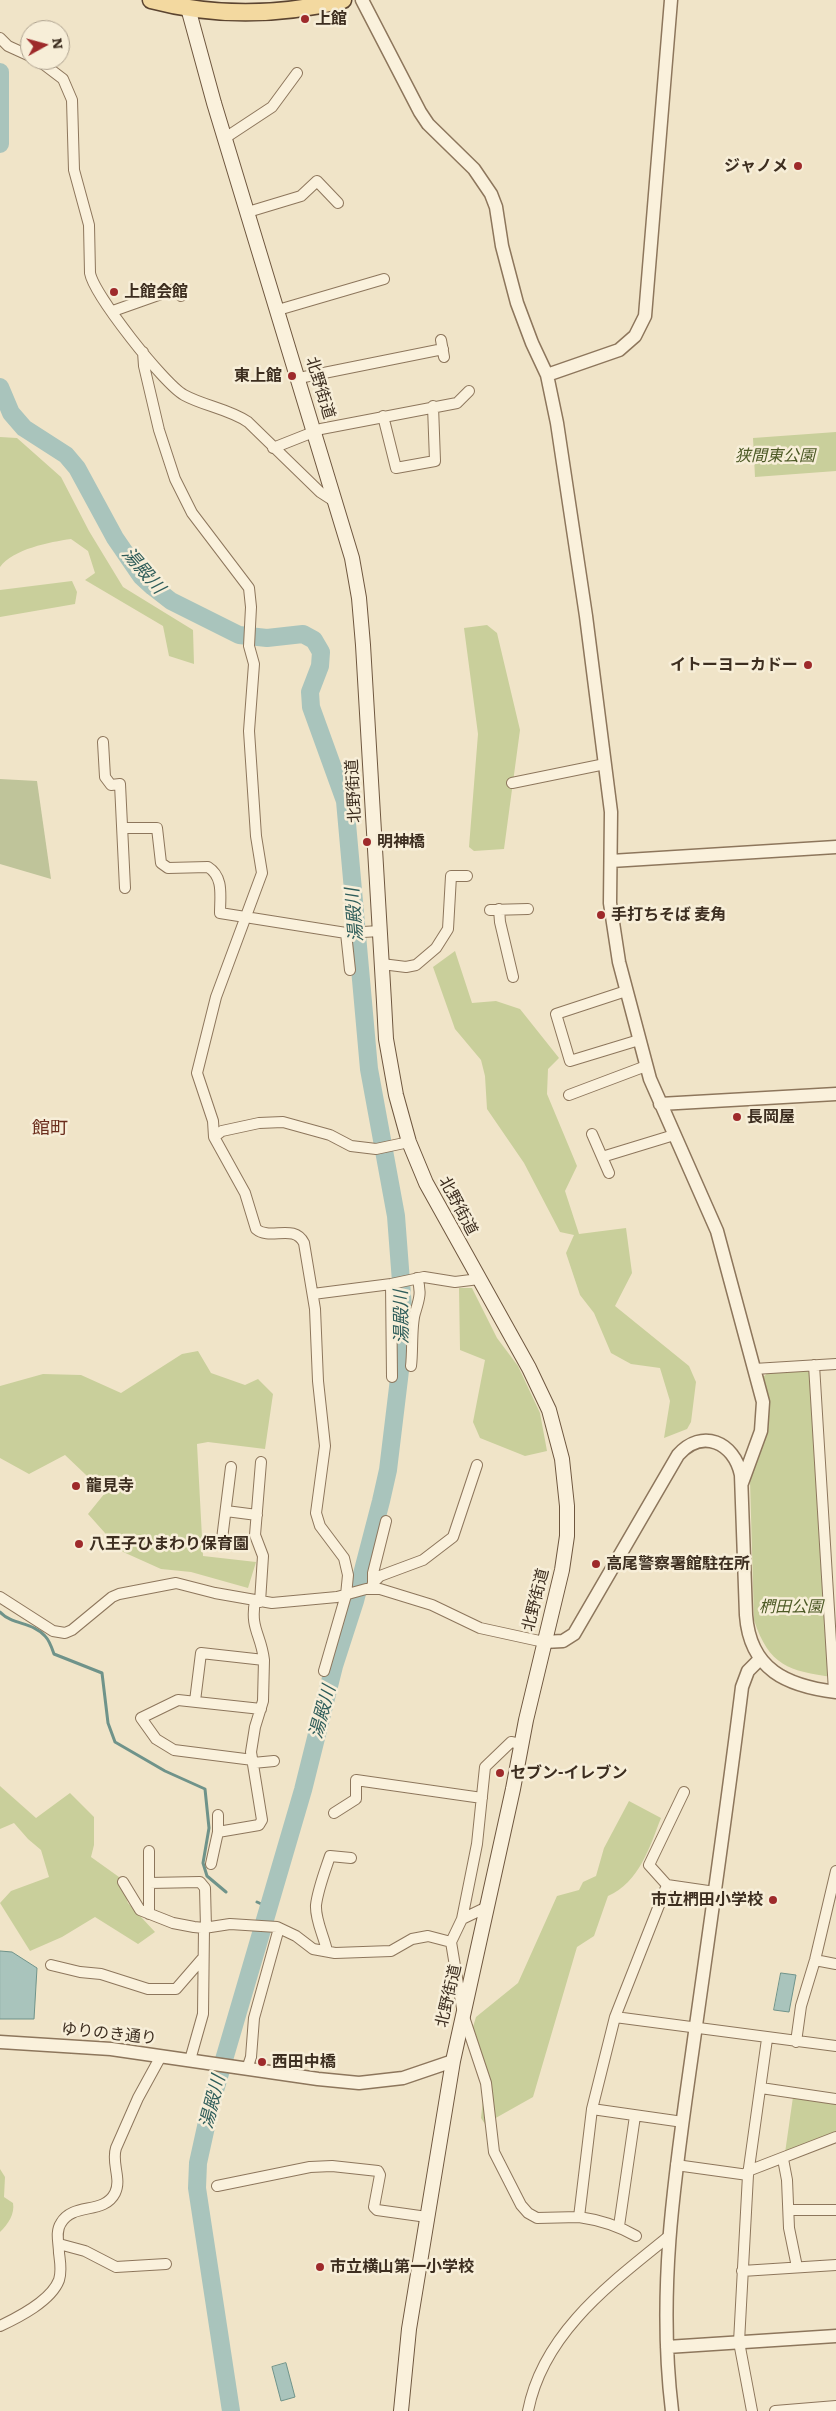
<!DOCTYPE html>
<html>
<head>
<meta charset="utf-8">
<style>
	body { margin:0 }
	#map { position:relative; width:836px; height:2411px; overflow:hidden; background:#f0e4c8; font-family:Literata,serif }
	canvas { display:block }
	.north { position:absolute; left:20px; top:20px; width:50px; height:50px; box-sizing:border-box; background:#f7eed8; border:1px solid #ada18e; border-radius:50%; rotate:83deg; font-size:14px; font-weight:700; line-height:20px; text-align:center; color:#3d2e20 }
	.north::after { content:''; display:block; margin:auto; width:18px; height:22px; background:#9e2a2b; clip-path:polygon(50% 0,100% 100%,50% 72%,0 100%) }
</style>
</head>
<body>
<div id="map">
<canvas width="836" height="2411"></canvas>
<div class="north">N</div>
</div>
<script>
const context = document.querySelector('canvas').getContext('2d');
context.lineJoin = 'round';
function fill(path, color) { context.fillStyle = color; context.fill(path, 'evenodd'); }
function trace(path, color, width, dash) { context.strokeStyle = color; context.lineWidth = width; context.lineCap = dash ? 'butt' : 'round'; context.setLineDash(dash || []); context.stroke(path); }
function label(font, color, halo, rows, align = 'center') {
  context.font = font + ' Literata,"Noto Sans JP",serif'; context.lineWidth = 5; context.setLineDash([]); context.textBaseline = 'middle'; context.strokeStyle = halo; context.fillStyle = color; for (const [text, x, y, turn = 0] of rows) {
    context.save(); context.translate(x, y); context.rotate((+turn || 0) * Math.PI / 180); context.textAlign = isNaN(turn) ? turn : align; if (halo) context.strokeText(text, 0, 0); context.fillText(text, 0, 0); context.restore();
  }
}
const green = new Path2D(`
	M 836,432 L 836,471 L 755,477 L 753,438 Z
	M 0,437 L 17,438 L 61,477 L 89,531 L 123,587 L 193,630 L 194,664 L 169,656 L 163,626 L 85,580 L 95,573 L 88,551 L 71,539 C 50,542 13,549 0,567 Z
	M 72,581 L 77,592 L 75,604 L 0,617 L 0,590 Z
	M 487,625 L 497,633 L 520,730 L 504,849 L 474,851 L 469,847 L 478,734 L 464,628 Z
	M 455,951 L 472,1003 L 496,1001 L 520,1009 L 559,1058 L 548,1069 L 547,1094 L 577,1166 L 565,1191 L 579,1234 L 626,1228 L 632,1273 L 615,1306 L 689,1366 L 696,1382 L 691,1422 L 687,1429 L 664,1438 L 670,1401 L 660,1368 L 631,1364 L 611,1353 L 594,1313 L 580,1295 L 566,1253 L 574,1235 L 560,1232 L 524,1163 L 487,1109 L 485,1076 L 481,1060 L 455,1029 L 433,967 Z
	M 459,1288 L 472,1288 L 497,1338 L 518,1366 L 540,1413 L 547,1451 L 525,1456 L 480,1438 L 473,1422 L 485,1360 L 460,1350 Z
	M 198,1351 L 211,1373 L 245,1385 L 258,1379 L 273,1394 L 265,1449 L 208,1442 L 197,1444 L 203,1556 L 256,1562 L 248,1588 L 191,1572 L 161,1569 L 121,1551 L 88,1514 L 105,1493 L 65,1455 L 29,1474 L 0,1458 L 0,1386 L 43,1374 L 81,1375 L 121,1393 L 182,1354 Z
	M 814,1370 L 833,1677 C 789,1671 769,1666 754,1620 L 750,1481 L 768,1428 L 769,1419 L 763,1377 L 769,1372 Z
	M 0,1786 L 36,1818 L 70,1793 L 94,1817 L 94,1845 L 91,1857 L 119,1877 L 128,1903 L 155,1932 L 138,1944 L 95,1917 L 62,1937 L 30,1951 L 0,1903 L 11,1891 L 49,1877 L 41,1850 L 28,1839 L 14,1823 L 0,1829 Z
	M 629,1801 L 661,1818 C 650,1846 639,1883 608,1896 L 594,1936 L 577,1947 L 533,2097 L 485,2124 L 481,2118 L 485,2081 L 469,2040 L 476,2017 L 518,1983 L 557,1896 L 579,1890 L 583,1882 L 596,1876 L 604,1848 Z
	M 793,2097 L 836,2102 L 836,2133 L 785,2153 Z
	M 0,2169 L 5,2177 L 4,2197 L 13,2203 C 15,2214 8,2224 0,2232 Z`);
const cemetery = new Path2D(`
	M 0,779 L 37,781 L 51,879 L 0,864 Z`);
const water = new Path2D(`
	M 0,1951 L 12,1952 L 37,1968 L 34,2019 L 0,2019 Z
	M 781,1973 L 796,1975 L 789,2012 L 774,2010 Z
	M 286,2363 L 295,2397 L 281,2401 L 272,2367 Z`);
const stream = new Path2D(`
	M 0,1612 C 12,1625 33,1622 45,1636 C 49,1640 52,1648 54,1654 L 102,1673 L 108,1723 L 115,1742 L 165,1771 L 205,1789 L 209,1828 L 203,1863 L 207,1876 L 226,1892
	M 257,1902 L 268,1907`);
const river = new Path2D(`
	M 0,72 L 0,144
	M 0,387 L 11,413 L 24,428 L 66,455 L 77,468 L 115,538 L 141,576 L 153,587 L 171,601 L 239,635 L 267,638 L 303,634 L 314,640 L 321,652 L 320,666 L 310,692 L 311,707 L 345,801 L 369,1069 L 396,1216 L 403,1308 L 402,1354 L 388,1470 L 381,1501 L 355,1601 L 334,1666 L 303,1790 L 211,2104 L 198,2163 L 197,2188 L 231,2411`);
const minor = new Path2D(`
	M 0,38 L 8,46 L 30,56
	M 38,60 L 63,79 L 72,100 L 74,170 L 89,225 L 90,273 C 94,295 164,384 184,395 C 204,406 229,409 248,422 L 320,492 L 337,503
	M 225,138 L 272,107 L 297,73
	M 248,212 L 301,196 L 317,181 L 338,203
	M 278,310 L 384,279
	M 113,311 L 178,288 L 181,296
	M 441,340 L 444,357
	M 143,352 L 144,366 L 159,430 L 175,479 L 192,513 L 249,588 L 251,607 L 249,646 L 254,664 L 249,731 L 256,836 L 262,873 L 216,997 L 197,1073 L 213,1121 L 214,1137 L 245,1193 L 256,1229 C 270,1241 294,1223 304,1243 L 315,1309 L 318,1381 L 325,1446 L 316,1513 L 320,1526 L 344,1558 L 348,1575 L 346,1595 L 324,1671
	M 299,378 L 443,349
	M 383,416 L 396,468 L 435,461 L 433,406
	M 273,448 L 321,429 L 457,403 L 469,391
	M 103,742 L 105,777 L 111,785 L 120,784 L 125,888
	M 512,783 L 605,764
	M 123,828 L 157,828 L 161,863 L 168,868 L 208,867 C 224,877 220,896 220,913 L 346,933 L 380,931
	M 499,909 L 500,922 L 513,977
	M 490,910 L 528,909
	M 346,933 L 350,970
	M 382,964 L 406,967 L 416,965 L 436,948 L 448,929 L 451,876 L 467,876
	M 626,991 L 556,1014 L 570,1061 L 639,1040
	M 569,1095 L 646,1066
	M 592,1134 L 609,1173
	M 214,1137 L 222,1131 L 259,1123 L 283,1122 L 330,1135 L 351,1146 L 376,1149 L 409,1142
	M 602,1157 L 674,1135
	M 391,1284 L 392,1377
	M 313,1294 L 391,1284 L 424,1277 L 455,1282 L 479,1279
	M 814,1365 L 834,1691
	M 411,1366 C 413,1351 411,1326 415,1313 C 419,1300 422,1292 417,1278
	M 754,1369 L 836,1364
	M 226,1511 L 257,1515
	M 222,1539 L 231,1467
	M 373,1583 L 373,1573 L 386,1521
	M 371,1589 L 373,1583 L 380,1576 L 423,1560 L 453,1537 L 477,1465
	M 0,1597 L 53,1631 L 65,1633 L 72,1630 L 112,1597 L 119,1594 L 176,1583 L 215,1593 L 272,1603 L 337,1597 L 366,1589 L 380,1589 L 432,1605 L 480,1628 L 544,1642
	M 255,1601 C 250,1629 261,1634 264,1660
	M 260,1602 L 263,1556 L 255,1535 L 261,1462
	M 195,1701 L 201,1653 L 264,1660 L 263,1701 L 255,1727 L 251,1752 L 262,1820 L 259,1825 L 218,1832
	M 253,1760 L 174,1750 L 156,1739 L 141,1718 L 178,1700 L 261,1709
	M 253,1763 L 274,1761
	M 334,1813 L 356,1799 L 356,1780 L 482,1798
	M 211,1864 L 218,1832 L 218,1815
	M 123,1882 L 140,1910 L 173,1923 L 194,1927 L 204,1928 L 230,1924 L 277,1927 L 296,1936 L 313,1949 L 335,1953 L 391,1951 L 412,1939 L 428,1936 L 451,1942 L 463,2014 L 486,2083 L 494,2152 L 521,2205 L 528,2213 L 537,2218 L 579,2217
	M 149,1883 L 200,1882 L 205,1888 L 206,1928
	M 667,1885 L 715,1892
	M 149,1914 L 149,1851
	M 462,1919 L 487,1907
	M 451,1942 L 462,1919 L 477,1844 L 485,1767 L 511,1742 L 521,1744
	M 327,1951 C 324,1936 315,1920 316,1905 C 318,1889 325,1871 330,1856 L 351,1858
	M 815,1960 L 836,1964
	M 51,1965 L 80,1972 L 101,1974 L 148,1989 L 176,1989 L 202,1959
	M 615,2017 L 836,2046
	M 796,2042 L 801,2006 L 815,1960 L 836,1871
	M 190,2060 L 203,2014 L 204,1928
	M 247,2069 L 251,2057 L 254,2018 L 279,1928
	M 761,2088 L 836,2099
	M 592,2109 L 683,2122
	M 783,2159 L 787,2180 L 789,2228 L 797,2267
	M 676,2165 L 748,2175
	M 748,2171 L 836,2137
	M 217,2186 L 310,2167 L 332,2166 L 378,2171 L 380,2175 L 374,2207 L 377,2210 L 427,2217
	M 789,2210 L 836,2210
	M 619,2226 L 635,2116
	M 636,2236 C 617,2225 600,2220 579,2217 L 592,2109 L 615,2017 L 667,1885 L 649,1865 L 684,1792
	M 59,2244 L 85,2251 L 116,2267 L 166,2264
	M 742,2271 L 836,2265
	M 0,2326 C 19,2317 51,2301 59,2280 C 62,2271 60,2261 59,2253 C 59,2243 55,2232 61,2223 C 73,2202 104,2215 115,2193 C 122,2179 111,2163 116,2148 L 138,2098 L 161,2056
	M 528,2411 C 543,2333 610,2284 668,2237
	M 752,2411 L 739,2342 L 748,2175 L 767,2039
	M 775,2411 L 836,2406`);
const tertiary = new Path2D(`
	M 362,0 L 420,112 L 428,124 L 474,169 L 491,194 L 496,207 L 502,246 L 517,303 L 532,343 L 547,375 L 557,423 L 586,616 L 611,812 L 610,903 L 619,962 L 650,1079 L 717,1231 L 763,1402 L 761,1431 L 742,1483
	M 547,375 L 619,350 L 635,336 L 645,316 L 671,0
	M 611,861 L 836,847
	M 660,1104 L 836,1094
	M 544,1642 L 563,1641 L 574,1634 L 678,1455 C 702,1428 734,1442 741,1475 L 746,1615 C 750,1670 787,1686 836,1692
	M 0,2042 L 111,2049 L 318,2079 L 359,2083 L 403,2078 L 453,2061
	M 667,2347 L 836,2336
	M 672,2411 C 657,2289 675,2174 692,2054 C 709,1932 727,1809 742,1687 L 748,1671 L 760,1659`);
const secondary = new Path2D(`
	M 188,8 L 214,103 L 352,558 L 359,598 L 363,645 L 384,1002 L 386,1039 L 396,1095 L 409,1142 L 426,1183 L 529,1368 L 549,1410 L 562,1459 L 567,1506 L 567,1536 L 562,1570 L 526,1720 L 513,1789 L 453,2061 L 409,2329 L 401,2411`);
const primary = new Path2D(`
	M 151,0 C 215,17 279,16 343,0`);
const markers = [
	[305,19,5,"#9e2a2b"],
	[798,166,5,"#9e2a2b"],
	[114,292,5,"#9e2a2b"],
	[292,376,5,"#9e2a2b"],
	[808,665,5,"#9e2a2b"],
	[367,842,5,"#9e2a2b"],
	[601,915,5,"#9e2a2b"],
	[737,1117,5,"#9e2a2b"],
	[76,1486,5,"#9e2a2b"],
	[79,1544,5,"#9e2a2b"],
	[596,1564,5,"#9e2a2b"],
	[500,1773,5,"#9e2a2b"],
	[773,1900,5,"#9e2a2b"],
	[262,2062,5,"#9e2a2b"],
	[320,2267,5,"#9e2a2b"]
];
const poiNames = [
	["上館",315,19],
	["ジャノメ",788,166,"right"],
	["上館会館",124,292],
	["東上館",282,376,"right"],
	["イトーヨーカドー",798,665,"right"],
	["明神橋",377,842],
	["手打ちそば 麦角",611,915],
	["長岡屋",747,1117],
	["龍見寺",86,1486],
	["八王子ひまわり保育園",89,1544],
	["高尾警察署館駐在所",606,1564],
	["セブン-イレブン",510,1773],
	["市立椚田小学校",763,1900,"right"],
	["西田中橋",272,2062],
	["市立横山第一小学校",330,2267]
];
const streetNames = [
	["北野街道",320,388,73],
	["北野街道",354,791,-93],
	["北野街道",458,1206,62],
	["北野街道",536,1600,-76],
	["北野街道",449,1996,-77],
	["ゆりのき通り",109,2034,6]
];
const parkNames = [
	["狭間東公園",775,456],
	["椚田公園",791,1607]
];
const waterNames = [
	["湯殿川",143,571,49],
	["湯殿川",355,915,-95],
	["湯殿川",402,1317,-91],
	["湯殿川",323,1712,-75],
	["湯殿川",213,2102,-76]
];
const neighbourhoodNames = [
	["館町",50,1129]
];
fill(green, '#c9cf9b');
fill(cemetery, '#bfc49a');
fill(water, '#a9c4bc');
trace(water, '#6f938a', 1);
trace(stream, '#6f938a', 3);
trace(river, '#a9c4bc', 18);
trace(minor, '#8d765c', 12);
trace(tertiary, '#8d765c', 15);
trace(secondary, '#6f573f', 16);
trace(primary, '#5b4430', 19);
trace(minor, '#faf1dc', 10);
trace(tertiary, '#faf1dc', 12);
trace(secondary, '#faf1dc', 14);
trace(primary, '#f3d9a0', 16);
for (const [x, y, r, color] of markers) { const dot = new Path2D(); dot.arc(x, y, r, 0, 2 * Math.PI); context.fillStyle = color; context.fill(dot); trace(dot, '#f7eed8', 2); }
label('bold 16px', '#3d2e20', '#f7eed8', poiNames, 'left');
label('16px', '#3d2e20', '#f7eed8', streetNames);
label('italic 16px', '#4d5a26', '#f7eed8', parkNames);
label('italic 18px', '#2f5d5a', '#f7eed8', waterNames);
label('18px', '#6b2e1e', '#f7eed8', neighbourhoodNames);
</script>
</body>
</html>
